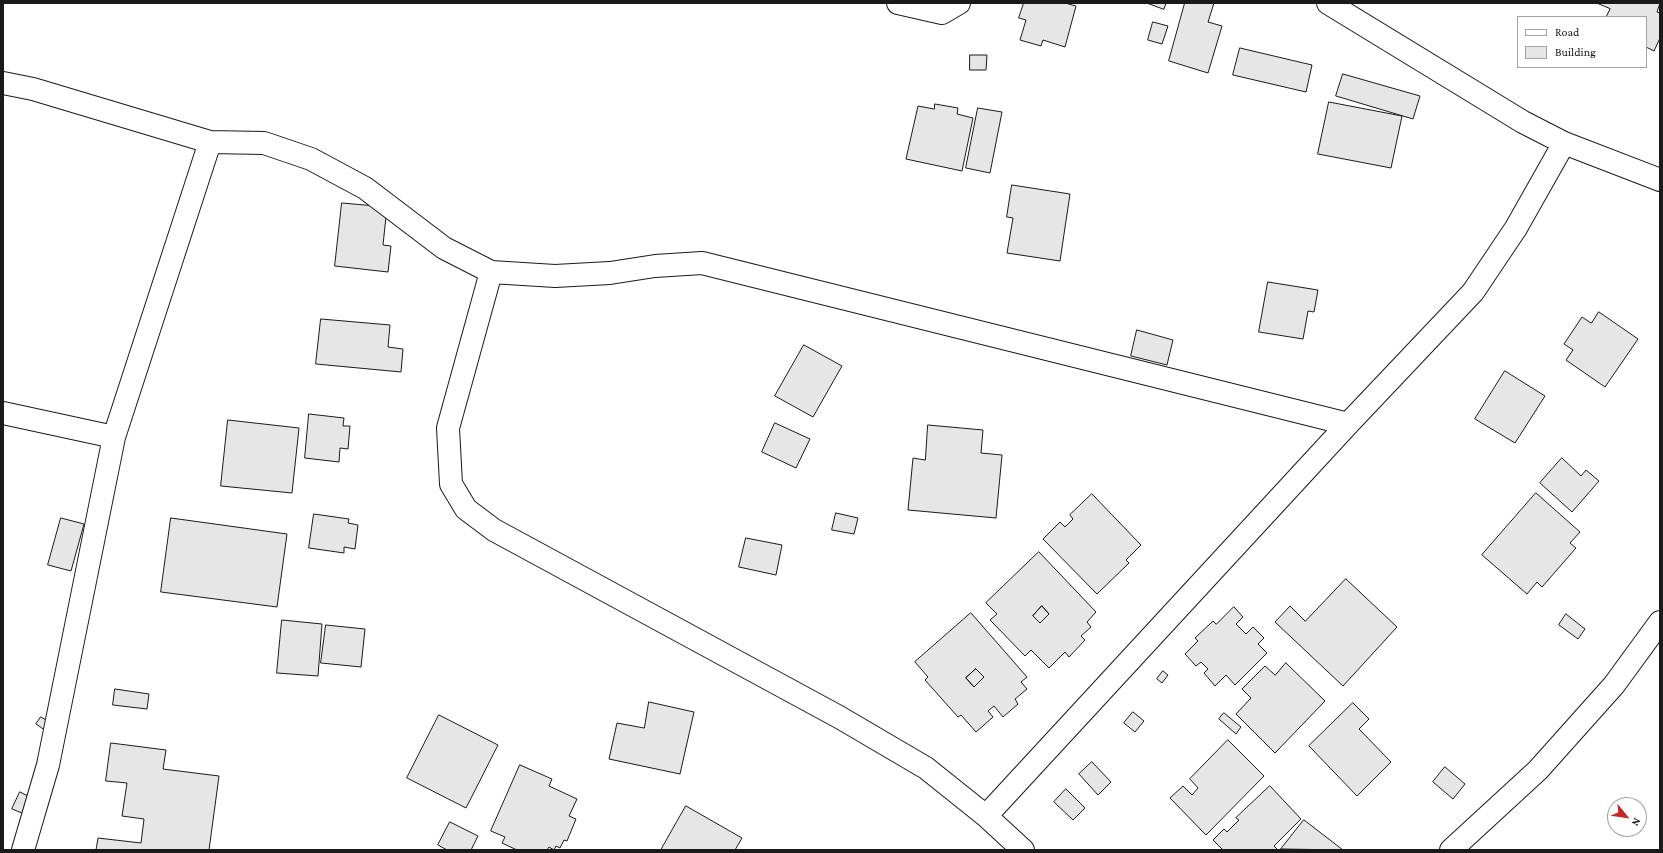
<!DOCTYPE html>
<html>
<head>
<meta charset="utf-8">
<style>
	body { margin:0 }
	#map { position:relative; width:1663px; height:853px; overflow:hidden; background:#fff; font-family:"Crimson Pro",serif }
	canvas { display:block }
	.frame { position:absolute; inset:0; border:4px solid #1a1a1a; pointer-events:none }
	.legend { position:absolute; left:1517px; top:16px; width:130px; height:52px; box-sizing:border-box; background:#fff; border:1px solid #a3a3a3; margin:0; padding:5px 7px; list-style:none; font-size:12px; color:#1a1a1a }
	.legend li { display:flex; align-items:center; gap:8px; height:20px }
	.legend b { width:20px; border:1px solid #a3a3a3 }
	.north { position:absolute; left:1607px; top:797px; width:40px; height:40px; box-sizing:border-box; background:#fff; border:1px solid #a3a3a3; border-radius:50%; rotate:119deg; font-size:11px; font-weight:700; line-height:16px; text-align:center; color:#1a1a1a }
	.north::after { content:''; display:block; margin:auto; width:14px; height:18px; background:#c62828; clip-path:polygon(50% 0,100% 100%,50% 72%,0 100%) }
</style>
</head>
<body>
<div id="map">
<canvas width="1663" height="853"></canvas>
<div class="frame"></div>
<ul class="legend">
<li><b style="height:5px;background:#fff"></b>Road</li>
<li><b style="height:11px;background:#e6e6e6"></b>Building</li>
</ul>
<div class="north">N</div>
</div>
<script>
const context = document.querySelector('canvas').getContext('2d');
context.lineJoin = 'round';
function fill(path, color) { context.fillStyle = color; context.fill(path, 'evenodd'); }
function trace(path, color, width, dash) { context.strokeStyle = color; context.lineWidth = width; context.lineCap = dash ? 'butt' : 'round'; context.setLineDash(dash || []); context.stroke(path); }
const building = new Path2D(`
	M 1024,3 L 1065,3 L 1076,6 L 1065,47 L 1043,40 L 1041,46 L 1020,40 L 1026,20 L 1019,18 Z
	M 1147,3 L 1166,3 L 1164,9 Z
	M 1185,3 L 1214,3 L 1208,22 L 1222,26 L 1208,73 L 1169,61 Z
	M 1597,3 L 1660,3 L 1657,12 L 1660,13 L 1660,38 L 1654,51 L 1646,47 L 1646,17 L 1606,17 L 1610,9 Z
	M 1153,22 L 1168,26 L 1162,44 L 1148,40 Z
	M 1240,48 L 1312,65 L 1306,92 L 1233,75 Z
	M 970,55 L 987,55 L 986,70 L 970,70 Z
	M 1343,74 L 1420,96 L 1413,119 L 1336,96 Z
	M 1329,102 L 1402,116 L 1391,168 L 1318,154 Z
	M 935,104 L 958,108 L 957,114 L 973,118 L 962,171 L 906,159 L 918,106 L 934,109 Z
	M 978,108 L 1002,112 L 990,173 L 966,168 Z
	M 1012,185 L 1070,194 L 1060,261 L 1007,253 L 1013,218 L 1007,217 Z
	M 342,203 L 387,207 L 383,245 L 391,246 L 388,272 L 335,266 Z
	M 1268,282 L 1318,290 L 1314,312 L 1308,311 L 1303,339 L 1259,332 Z
	M 1599,312 L 1638,339 L 1605,387 L 1566,360 L 1573,350 L 1564,344 L 1582,317 L 1591,323 Z
	M 321,319 L 390,325 L 388,347 L 403,349 L 401,372 L 316,364 Z
	M 1137,330 L 1173,340 L 1167,365 L 1131,356 Z
	M 804,345 L 842,366 L 813,417 L 775,396 Z
	M 1505,371 L 1545,396 L 1515,443 L 1475,419 Z
	M 309,414 L 344,418 L 343,426 L 350,426 L 348,449 L 340,448 L 339,462 L 305,458 Z
	M 228,420 L 299,428 L 292,493 L 221,486 Z
	M 775,423 L 810,439 L 796,468 L 762,452 Z
	M 928,425 L 983,430 L 981,453 L 1002,455 L 996,518 L 908,510 L 913,458 L 925,460 Z
	M 1562,458 L 1581,476 L 1586,470 L 1599,481 L 1572,512 L 1540,483 Z
	M 1536,493 L 1580,532 L 1570,543 L 1576,548 L 1542,587 L 1537,582 L 1527,594 L 1482,555 Z
	M 1092,494 L 1141,545 L 1126,560 L 1129,563 L 1097,594 L 1043,539 L 1060,522 L 1065,527 L 1073,519 L 1070,515 Z
	M 836,513 L 858,518 L 854,534 L 832,530 Z
	M 314,514 L 349,519 L 348,523 L 358,525 L 355,549 L 344,547 L 344,553 L 309,548 Z
	M 61,518 L 84,524 L 71,571 L 48,565 Z
	M 171,518 L 287,534 L 277,607 L 161,592 Z
	M 746,538 L 782,545 L 776,575 L 739,567 Z
	M 1039,552 L 1096,612 L 1087,622 L 1091,627 L 1081,636 L 1085,640 L 1069,657 L 1065,652 L 1049,668 L 1031,650 L 1025,656 L 990,620 L 997,614 L 986,603 ZM 1042,606 L 1049,614 L 1040,623 L 1033,616 Z
	M 1346,579 L 1397,627 L 1343,686 L 1275,622 L 1290,606 L 1305,621 Z
	M 1042,606 L 1049,614 L 1040,623 L 1033,616 Z
	M 1234,607 L 1243,617 L 1236,624 L 1246,634 L 1253,627 L 1264,638 L 1258,644 L 1267,653 L 1235,685 L 1226,675 L 1215,686 L 1204,673 L 1208,669 L 1201,662 L 1196,666 L 1185,654 L 1198,641 L 1195,638 L 1213,621 L 1216,624 Z
	M 971,613 L 1027,677 L 1021,682 L 1027,689 L 1015,699 L 1018,704 L 1003,717 L 994,706 L 988,711 L 993,717 L 976,732 L 961,715 L 958,717 L 925,680 L 928,677 L 915,662 ZM 976,669 L 984,677 L 974,687 L 966,678 Z
	M 1566,614 L 1585,629 L 1578,639 L 1559,625 Z
	M 282,620 L 322,624 L 318,676 L 277,673 Z
	M 326,625 L 365,629 L 361,667 L 321,663 Z
	M 1286,663 L 1325,701 L 1275,753 L 1236,714 L 1251,698 L 1242,689 L 1265,666 L 1275,675 Z
	M 976,669 L 984,677 L 974,687 L 966,678 Z
	M 1163,671 L 1168,675 L 1162,683 L 1157,679 Z
	M 115,689 L 149,694 L 147,709 L 113,705 Z
	M 649,702 L 694,712 L 680,774 L 609,759 L 617,723 L 644,728 Z
	M 1353,703 L 1369,719 L 1359,729 L 1391,762 L 1357,796 L 1309,746 Z
	M 1133,712 L 1144,721 L 1135,732 L 1124,723 Z
	M 1224,713 L 1241,727 L 1236,734 L 1219,719 Z
	M 439,715 L 498,745 L 466,808 L 407,778 Z
	M 41,717 L 51,723 L 46,731 L 36,724 Z
	M 1228,740 L 1264,776 L 1206,835 L 1170,798 L 1183,786 L 1192,795 L 1198,788 L 1190,779 Z
	M 111,743 L 166,750 L 163,769 L 219,776 L 209,850 L 96,850 L 98,838 L 141,843 L 144,819 L 122,816 L 127,783 L 106,781 Z
	M 1092,762 L 1111,782 L 1098,795 L 1079,774 Z
	M 520,765 L 552,779 L 549,786 L 577,799 L 569,816 L 576,819 L 567,841 L 564,840 L 560,848 L 556,846 L 554,850 L 549,847 L 547,850 L 517,850 L 502,843 L 505,837 L 491,831 Z
	M 1445,767 L 1465,784 L 1453,799 L 1433,782 Z
	M 1270,786 L 1301,819 L 1274,846 L 1278,850 L 1223,850 L 1213,840 L 1224,829 L 1227,832 L 1239,820 L 1236,818 Z
	M 1066,789 L 1085,808 L 1073,820 L 1054,802 Z
	M 20,792 L 30,797 L 22,813 L 12,809 Z
	M 686,806 L 742,838 L 735,850 L 661,850 Z
	M 1304,820 L 1343,850 L 1281,849 Z
	M 450,822 L 478,836 L 471,850 L 447,850 L 438,845 Z`);
const minor = new Path2D(`
	M 898,3 L 942,13 L 959,3
	M 1328,3 L 1523,122 L 1564,143 L 1660,180
	M 3,83 L 33,89 L 210,142 L 264,143 L 311,159 L 365,188 L 444,248 L 491,272 L 555,276 L 610,273 L 655,266 L 702,263 L 1348,424
	M 491,272 L 448,428 L 451,484 L 466,509 L 494,530 L 839,717 L 926,768 L 986,816 L 1023,850
	M 3,413 L 114,437
	M 986,816 L 1348,424 L 1473,292 L 1516,228 L 1564,143
	M 23,850 L 48,765 L 114,437 L 210,142
	M 1451,850 L 1538,770 L 1614,685 L 1660,622`);
fill(building, '#e6e6e6');
trace(building, '#1a1a1a', 1);
trace(minor, '#1a1a1a', 24);
trace(minor, '#fff', 22);
</script>
</body>
</html>
